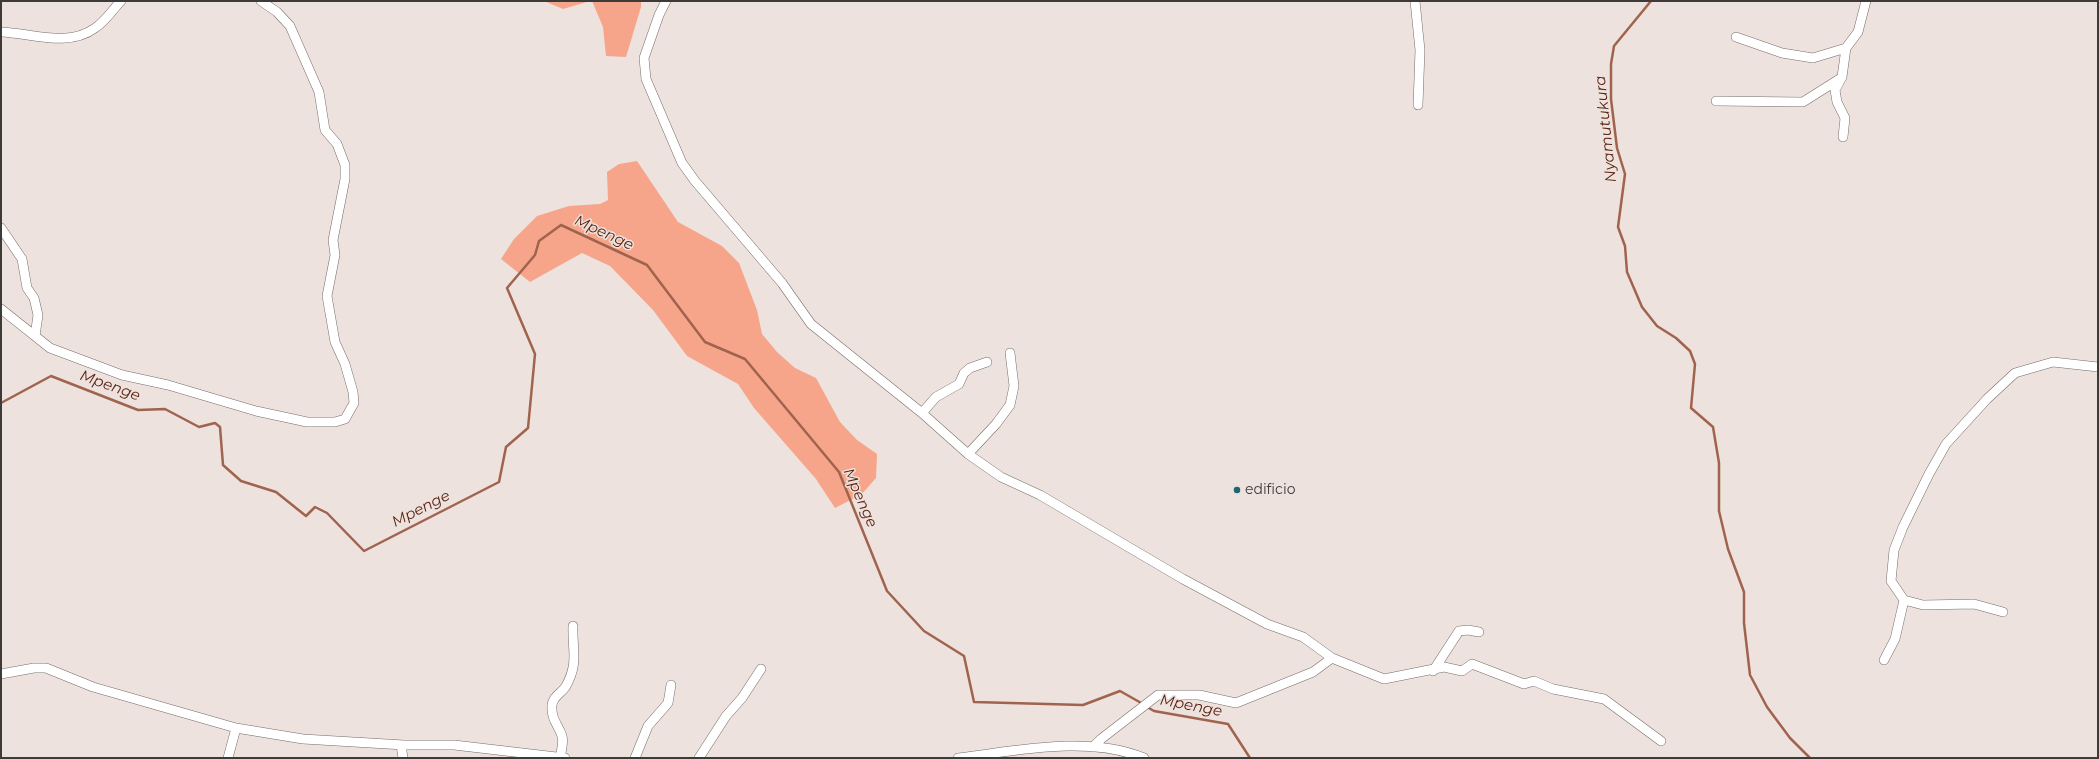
<!DOCTYPE html>
<html>
<head>
<meta charset="utf-8">
<style>
	body { margin:0 }
	#map { position:relative; width:2099px; height:759px; overflow:hidden; background:#ede2de; font-family:Montserrat,sans-serif }
	canvas { display:block }
	.frame { position:absolute; inset:0; border:2px solid #3e3a38; pointer-events:none }
</style>
</head>
<body>
<div id="map">
<canvas width="2099" height="759"></canvas>
<div class="frame"></div>
</div>
<script>
const context = document.querySelector('canvas').getContext('2d');
context.lineJoin = 'round';
function fill(path, color) { context.fillStyle = color; context.fill(path, 'evenodd'); }
function trace(path, color, width, dash) { context.strokeStyle = color; context.lineWidth = width; context.lineCap = dash ? 'butt' : 'round'; context.setLineDash(dash || []); context.stroke(path); }
function label(font, color, halo, rows, align = 'center') {
  context.font = font + ' Montserrat,sans-serif'; context.lineWidth = 3; context.setLineDash([]); context.textBaseline = 'middle'; context.strokeStyle = halo; context.fillStyle = color; for (const [text, x, y, turn = 0] of rows) {
    context.save(); context.translate(x, y); context.rotate((+turn || 0) * Math.PI / 180); context.textAlign = isNaN(turn) ? turn : align; if (halo) context.strokeText(text, 0, 0); context.fillText(text, 0, 0); context.restore();
  }
}
const green = new Path2D(`
	M 544,1 L 590,1 L 563,9 Z
	M 592,1 L 641,1 L 641,7 L 626,57 L 606,56 L 603,27 Z
	M 637,161 L 678,222 L 722,246 L 739,263 L 757,310 L 762,334 L 777,352 L 795,368 L 816,378 L 840,422 L 857,440 L 877,454 L 876,478 L 862,494 L 835,508 L 816,479 L 754,408 L 738,384 L 687,356 L 653,310 L 610,266 L 582,253 L 530,282 L 501,259 L 514,239 L 537,216 L 569,206 L 600,204 L 608,200 L 607,172 L 619,164 Z`);
const stream = new Path2D(`
	M 1651,1 L 1614,46 L 1611,64 L 1611,99 L 1617,148 L 1625,174 L 1618,227 L 1625,246 L 1627,272 L 1642,307 L 1657,326 L 1676,338 L 1690,351 L 1695,364 L 1691,408 L 1713,427 L 1719,463 L 1719,511 L 1728,549 L 1744,592 L 1744,623 L 1750,675 L 1767,707 L 1790,738 L 1810,758
	M 1,403 L 51,376 L 138,410 L 165,409 L 199,427 L 215,423 L 220,427 L 223,465 L 241,481 L 276,492 L 306,516 L 315,507 L 327,513 L 364,551 L 499,482 L 506,447 L 528,428 L 535,354 L 507,288 L 535,255 L 539,241 L 561,225 L 647,265 L 705,342 L 745,359 L 839,472 L 887,591 L 924,631 L 964,656 L 974,702 L 1083,705 L 1120,691 L 1143,704
	M 1147,707 L 1154,711 L 1228,724 L 1250,758`);
const street = new Path2D(`
	M 666,1 L 659,15 L 644,58 L 646,79 L 682,163 L 695,181 L 782,283 L 811,324 L 922,413 L 968,454 L 1001,477 L 1040,495 L 1183,579 L 1267,624 L 1303,637 L 1332,658 L 1384,679 L 1444,667 L 1462,671 L 1472,664 L 1524,684 L 1534,681 L 1553,689 L 1604,699 L 1661,741
	M 1415,1 L 1420,50 L 1418,105
	M 1,32 C 31,33 68,48 95,28 C 105,22 113,9 121,1
	M 1736,37 L 1782,53 L 1813,58 L 1846,48
	M 1716,101 L 1803,102 L 1841,78
	M 1843,137 L 1845,118 L 1837,102 L 1835,90 L 1842,77 L 1846,48 L 1858,32 L 1866,1
	M 1,228 L 22,259 L 27,288 L 34,298 L 38,315 L 35,336
	M 1,309 L 50,348 L 122,375 L 168,385 L 256,411 L 307,422 L 335,422 L 345,419 L 354,403 L 353,392 L 345,364 L 335,342 L 327,296 L 335,255 L 333,240 L 345,179 L 345,165 L 337,144 L 325,130 L 319,92 L 290,26 L 277,12 L 261,1
	M 922,413 L 936,397 L 959,384 L 964,373 L 970,368 L 987,362
	M 968,454 L 996,424 L 1010,405 L 1014,386 L 1010,353
	M 2003,612 L 1974,604 L 1923,605 L 1904,600 L 1891,581 L 1894,550 L 1903,527 L 1929,474 L 1946,444 L 1987,399 L 2015,373 L 2053,362 L 2098,367
	M 1884,660 L 1895,639 L 1904,600
	M 1433,671 L 1459,631 L 1468,630 L 1479,632
	M 1,674 L 34,668 L 46,668 L 93,687 L 236,728 L 303,739 L 404,745 L 454,745 L 565,758
	M 401,745 L 403,758
	M 1093,747 L 1101,739 L 1158,695 L 1199,695 L 1236,703 L 1313,672 L 1332,658
	M 228,758 L 236,728
	M 560,758 C 561,752 564,742 562,736 C 558,724 551,720 552,705 C 553,696 562,693 566,686 C 579,663 572,649 573,626
	M 635,758 L 648,726 L 668,703 L 671,685
	M 699,758 L 726,716 L 742,698 L 761,669
	M 958,758 C 1016,751 1088,735 1144,758`);
const markers = [
	[1237,490,4,"#206476"]
];
const poiNames = [
	["edificio",1245,490]
];
const waterNames = [
	["Nyamutukura",1606,129,-96],
	["Mpenge",604,233,25],
	["Mpenge",110,386,20],
	["Mpenge",860,498,66],
	["Mpenge",421,509,-27],
	["Mpenge",1191,706,11]
];
fill(green, '#f6a58a');
trace(stream, '#a0634e', 2.5);
trace(street, '#756c69', 10);
trace(street, '#fff', 9);
for (const [x, y, r, color] of markers) { const dot = new Path2D(); dot.arc(x, y, r, 0, 2 * Math.PI); context.fillStyle = color; context.fill(dot); trace(dot, '#ede2de', 1.5); }
label('14px', '#3e3a38', '#ede2de', poiNames, 'left');
label('italic 15px', '#5a220f', '#ede2de', waterNames);
</script>
</body>
</html>
